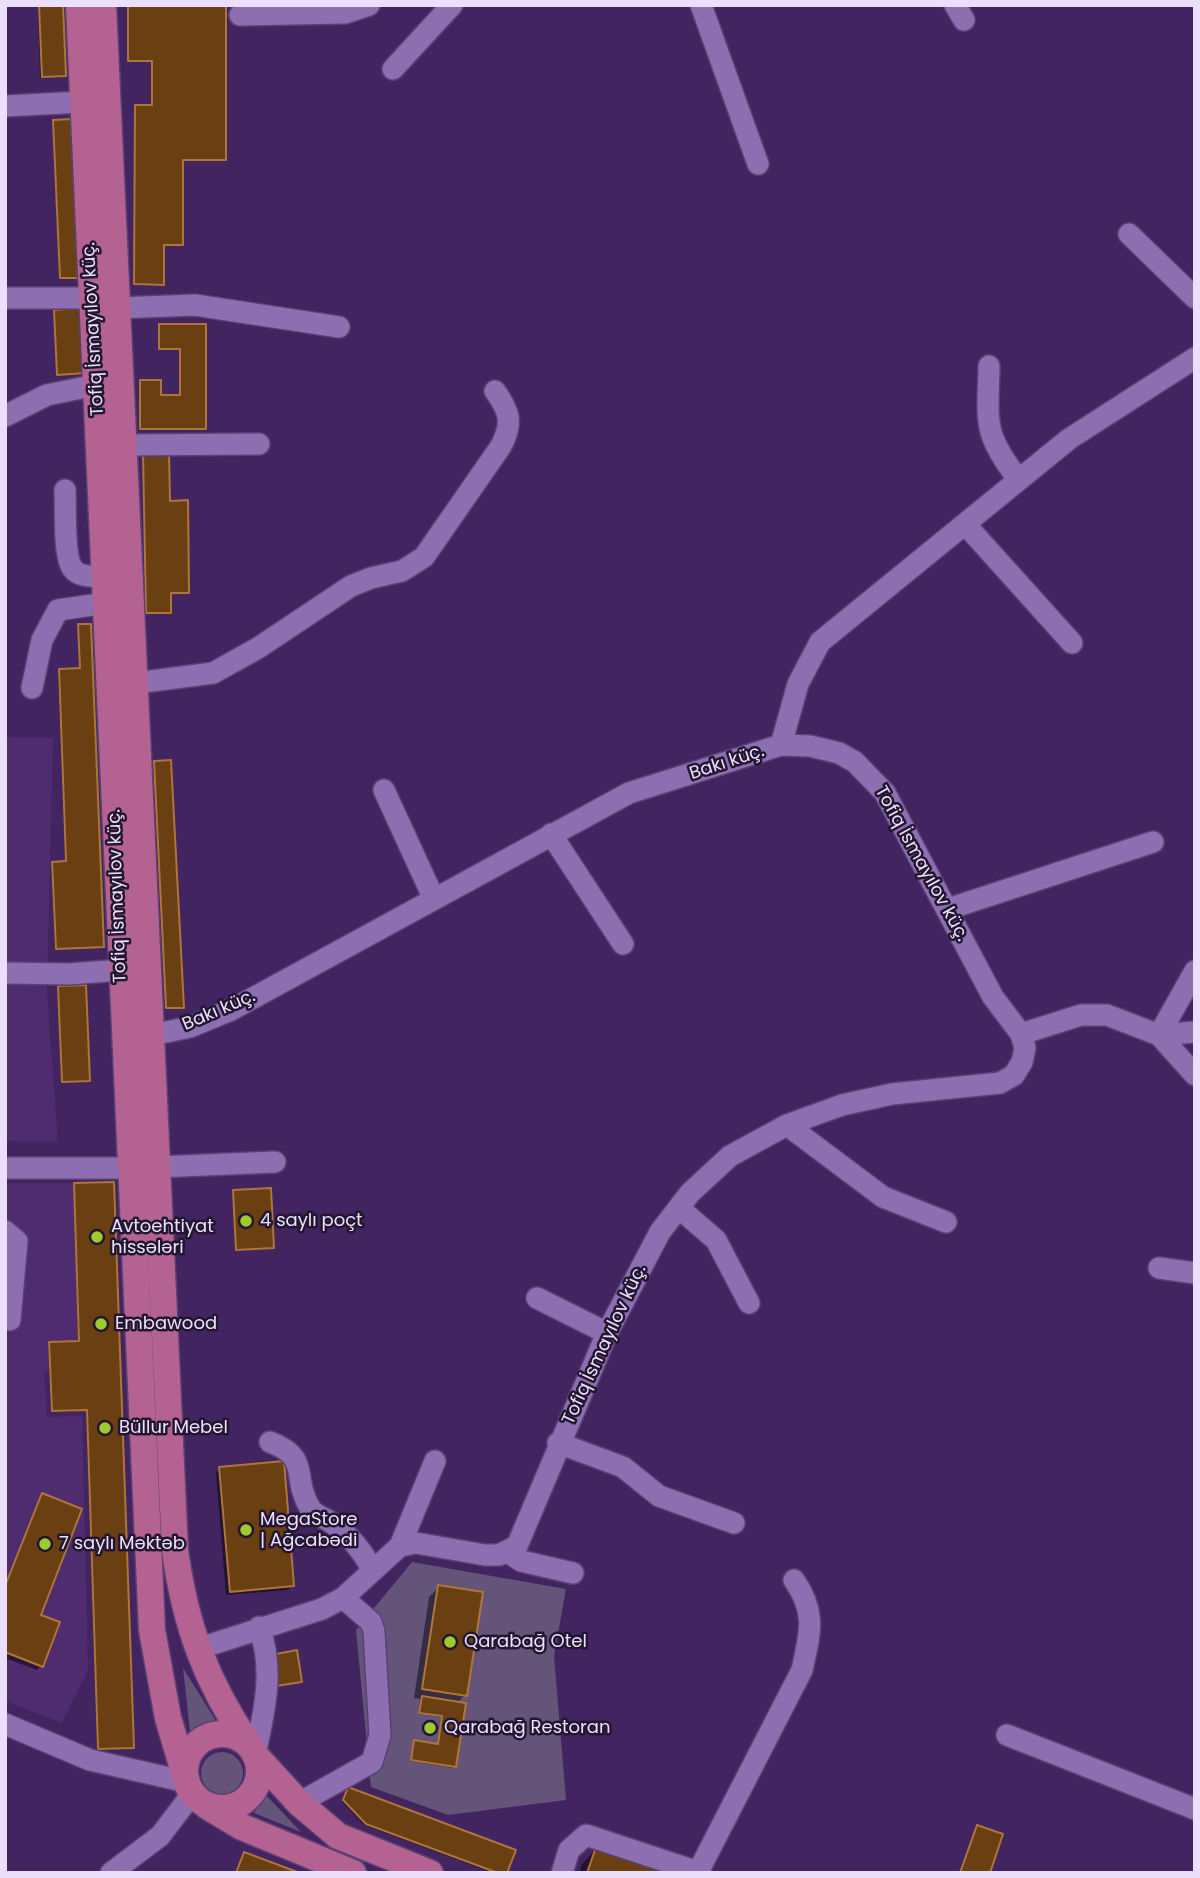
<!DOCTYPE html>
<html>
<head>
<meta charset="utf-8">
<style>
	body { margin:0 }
	#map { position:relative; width:1200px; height:1878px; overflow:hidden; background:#422460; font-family:Poppins,sans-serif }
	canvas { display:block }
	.frame { position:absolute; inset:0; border:7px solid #ebdffc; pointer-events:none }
</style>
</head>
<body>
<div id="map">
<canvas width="1200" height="1878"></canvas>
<div class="frame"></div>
</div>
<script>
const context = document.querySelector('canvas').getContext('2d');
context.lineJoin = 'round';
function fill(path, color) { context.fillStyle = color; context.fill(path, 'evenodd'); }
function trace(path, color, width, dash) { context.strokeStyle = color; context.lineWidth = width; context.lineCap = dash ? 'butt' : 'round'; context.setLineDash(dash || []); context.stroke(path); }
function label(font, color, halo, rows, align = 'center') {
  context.font = font + ' Poppins,sans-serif'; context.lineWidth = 5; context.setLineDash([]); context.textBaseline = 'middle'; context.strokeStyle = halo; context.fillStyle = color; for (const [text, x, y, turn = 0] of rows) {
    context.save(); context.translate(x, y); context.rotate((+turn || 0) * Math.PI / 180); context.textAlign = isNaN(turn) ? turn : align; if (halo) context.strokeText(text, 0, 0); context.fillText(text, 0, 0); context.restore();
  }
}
const built = new Path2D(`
	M 5,737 L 53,738 L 47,990 L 58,1142 L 5,1141 Z
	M 5,1183 L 74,1183 L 79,1341 L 50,1342 L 50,1370 L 44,1372 L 47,1417 L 82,1416 L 88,1670 L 62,1723 L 5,1701 Z`);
const green = new Path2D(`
	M 412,1562 L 566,1589 L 554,1656 L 566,1800 L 448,1815 L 371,1787 L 356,1630 Z
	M 183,1668 L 216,1721 L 190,1731 Z
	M201 1773a21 21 0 1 1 42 0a21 21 0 1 1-42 0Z
	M 265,1794 L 301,1832 L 254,1813 Z`);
const shadow = new Path2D(`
	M 38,5 L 62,5 L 63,77 L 40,78 Z
	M 127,5 L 224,5 L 224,160 L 181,161 L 181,244 L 163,246 L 161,286 L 134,285 L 134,108 L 151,106 L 151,62 L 127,62 Z
	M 53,122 L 76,277 L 75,279 L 59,279 Z
	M 55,311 L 84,373 L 82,374 L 56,376 Z
	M 159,326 L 205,326 L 203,430 L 139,430 L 141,382 L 159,396 L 179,396 L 179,350 L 158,350 Z
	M 144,455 L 168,503 L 188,592 L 169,594 L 168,613 L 145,614 Z
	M 79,626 L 103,947 L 55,950 L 51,865 L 65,863 L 58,673 L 79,670 Z
	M 154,763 L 182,1007 L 180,1009 L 165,1009 Z
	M 58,987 L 88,1080 L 87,1082 L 61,1083 Z
	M 75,1185 L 132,1747 L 130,1749 L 97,1750 L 86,1411 L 51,1412 L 48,1345 L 78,1343 Z
	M 234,1191 L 273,1248 L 271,1249 L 235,1251 Z
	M 220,1468 L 292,1585 L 288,1590 L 226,1595 L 216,1473 Z
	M 42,1496 L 38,1616 L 41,1666 L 37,1670 L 5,1658 L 5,1583 Z
	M 439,1587 L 465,1695 L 457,1703 L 453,1768 L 410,1761 L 415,1742 L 437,1746 L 441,1717 L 418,1714 L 420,1699 L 414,1698 L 429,1597 Z
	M 348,1789 L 506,1873 L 493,1873 L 364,1825 L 342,1802 Z
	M 596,1849 L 663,1873 L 579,1873 L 582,1864 Z`);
const building = new Path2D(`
	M 39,5 L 63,5 L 66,76 L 42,77 Z
	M 128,5 L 226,5 L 226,160 L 183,160 L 183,245 L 164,245 L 164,285 L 134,284 L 135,105 L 152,105 L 152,61 L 128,61 Z
	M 71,119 L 78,278 L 60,278 L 53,120 Z
	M 82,308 L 86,373 L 57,375 L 54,310 Z
	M 159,324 L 206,324 L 206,429 L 140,429 L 140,380 L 161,380 L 161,395 L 180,395 L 180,349 L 159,349 Z
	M 143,453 L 169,453 L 170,501 L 188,500 L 189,593 L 171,593 L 171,613 L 146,613 Z
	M 78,624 L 91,624 L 104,947 L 56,949 L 52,862 L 66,861 L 59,669 L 80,668 Z
	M 171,760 L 184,1008 L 166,1008 L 154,761 Z
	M 86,985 L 90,1081 L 62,1082 L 58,986 Z
	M 114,1182 L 134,1748 L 98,1749 L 87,1410 L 52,1411 L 49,1342 L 79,1341 L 74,1183 Z
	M 271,1188 L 274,1248 L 236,1250 L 233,1190 Z
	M 284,1461 L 294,1586 L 230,1592 L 219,1467 Z
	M 42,1493 L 82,1509 L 41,1615 L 60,1622 L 43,1667 L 5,1652 L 5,1586 Z
	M 438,1585 L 483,1592 L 467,1696 L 422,1689 Z
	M 297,1650 L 302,1682 L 276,1686 L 271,1655 Z
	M 422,1696 L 466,1703 L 456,1767 L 411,1760 L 414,1740 L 438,1744 L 442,1716 L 419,1713 Z
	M 348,1787 L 516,1850 L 507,1873 L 498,1873 L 366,1824 L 343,1800 Z
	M 977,1825 L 1003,1834 L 990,1873 L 960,1873 Z
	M 596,1847 L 668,1873 L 587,1873 Z
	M 244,1852 L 300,1873 L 236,1873 Z`);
const minor = new Path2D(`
	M 701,5 L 758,164
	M 955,5 L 964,20
	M 240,15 L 345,13 L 369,5
	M 393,69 L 452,5
	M 5,106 L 82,102
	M 1129,234 L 1195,298
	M 5,298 L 92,298
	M 117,308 L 195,305 L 339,327
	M 989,366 C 988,422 982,432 1018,479
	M 5,416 L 47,395 L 96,385
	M 124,445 L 259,444
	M 65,490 C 66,507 63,557 73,569 C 80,578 95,576 105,577
	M 965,524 L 1072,643
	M 136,683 L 213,673 L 258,648 L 351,586 L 371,578 L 402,571 L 424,557 L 501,446 C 513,423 510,412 495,391
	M 32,688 L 42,640 L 58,610 L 106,603
	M 384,790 L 434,899
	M 551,834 L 623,944
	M 948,909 L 1153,842
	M 1195,971 L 1159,1035 L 1195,1075
	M 5,973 L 69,974 L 121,970
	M 1021,1034 L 1081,1015 L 1107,1015 L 1159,1035 L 1195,1032
	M 152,1035 L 190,1027 L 231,1010 L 629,793 L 781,745 L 798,684 L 820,642 L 1069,439 L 1195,358
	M 787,1125 L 883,1197 L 946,1222
	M 157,1167 L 275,1162
	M 5,1168 L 131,1168
	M 679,1208 L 716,1240 L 749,1303
	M 5,1231 L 17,1241 L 10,1320
	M 1159,1268 L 1195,1273
	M 537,1298 L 607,1333
	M 270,1442 C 312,1458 291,1477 310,1508 C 314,1515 325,1518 332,1523 C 350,1536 361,1549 372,1569
	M 558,1443 L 623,1467 L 659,1496 L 734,1523
	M 400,1546 L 435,1461
	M 508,1552 L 521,1561 L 573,1573
	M 197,1649 L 322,1609 L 343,1598 L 400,1546 L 416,1543 L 485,1555 L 499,1555 L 517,1546 L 607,1333 L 660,1232 L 690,1193 L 730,1156 L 787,1125 L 842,1105 L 892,1094 L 1000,1083 L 1014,1075 L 1022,1062 L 1025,1048 L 1021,1034 L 993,997 L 885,793 L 855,762 L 839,753 L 810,746 L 781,745
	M 5,1724 L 90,1760 L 187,1782
	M 1007,1735 L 1195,1809
	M 255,1755 C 264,1712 275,1670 259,1627
	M 299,1803 L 372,1762 L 380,1735 L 374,1631 L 371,1622 L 343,1598
	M 698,1872 L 802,1670 C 810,1633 817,1613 794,1580
	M 111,1873 L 160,1836 L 192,1794
	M 562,1873 L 569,1850 L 586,1835 L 701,1873`);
const major = new Path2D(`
	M 79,5 L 152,1630 L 168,1718 L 187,1782
	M 103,5 L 175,1550 C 185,1625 206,1682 249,1745
	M185 1771a37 37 0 1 1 74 0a37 37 0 1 1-74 0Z
	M 255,1755 L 299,1803 L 338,1836 L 430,1873
	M 207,1806 L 242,1827 L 353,1873`);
const markers = [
	[246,1221,7,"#9fca2d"],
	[97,1237,7,"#9fca2d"],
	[101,1324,7,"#9fca2d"],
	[105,1428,7,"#9fca2d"],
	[246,1530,7,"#9fca2d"],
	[45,1544,7,"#9fca2d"],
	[450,1642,7,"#9fca2d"],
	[430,1728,7,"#9fca2d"]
];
const streetNames = [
	["Tofiq İsmayılov küç.",94,329,-93],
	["Bakı küç.",727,763,-18],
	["Tofiq İsmayılov küç.",921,864,61],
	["Tofiq İsmayılov küç.",118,896,-92],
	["Bakı küç.",219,1011,-23],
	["Tofiq İsmayılov küç.",605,1345,-65]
];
const poiNames = [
	["4 saylı poçt",260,1221],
	["Avtoehtiyat",111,1227],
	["hissələri",111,1248],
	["Embawood",115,1324],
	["Büllur Mebel",119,1428],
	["MegaStore",260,1520],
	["| Ağcabədi",260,1541],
	["7 saylı Məktəb",59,1544],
	["Qarabağ Otel",464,1642],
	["Qarabağ Restoran",444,1728]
];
fill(built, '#4e2c6f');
fill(green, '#65547a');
fill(shadow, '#0007');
fill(building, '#6a4012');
trace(building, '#ae753b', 2);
trace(minor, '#5b4073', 24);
trace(major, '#5b4073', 29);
trace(minor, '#8c6eb1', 21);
trace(major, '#b46291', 26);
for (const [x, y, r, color] of markers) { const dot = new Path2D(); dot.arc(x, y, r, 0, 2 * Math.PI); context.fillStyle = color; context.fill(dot); trace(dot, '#231631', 2.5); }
label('18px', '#ebdffc', '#231631', streetNames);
label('18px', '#ebdffc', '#231631', poiNames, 'left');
</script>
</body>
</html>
